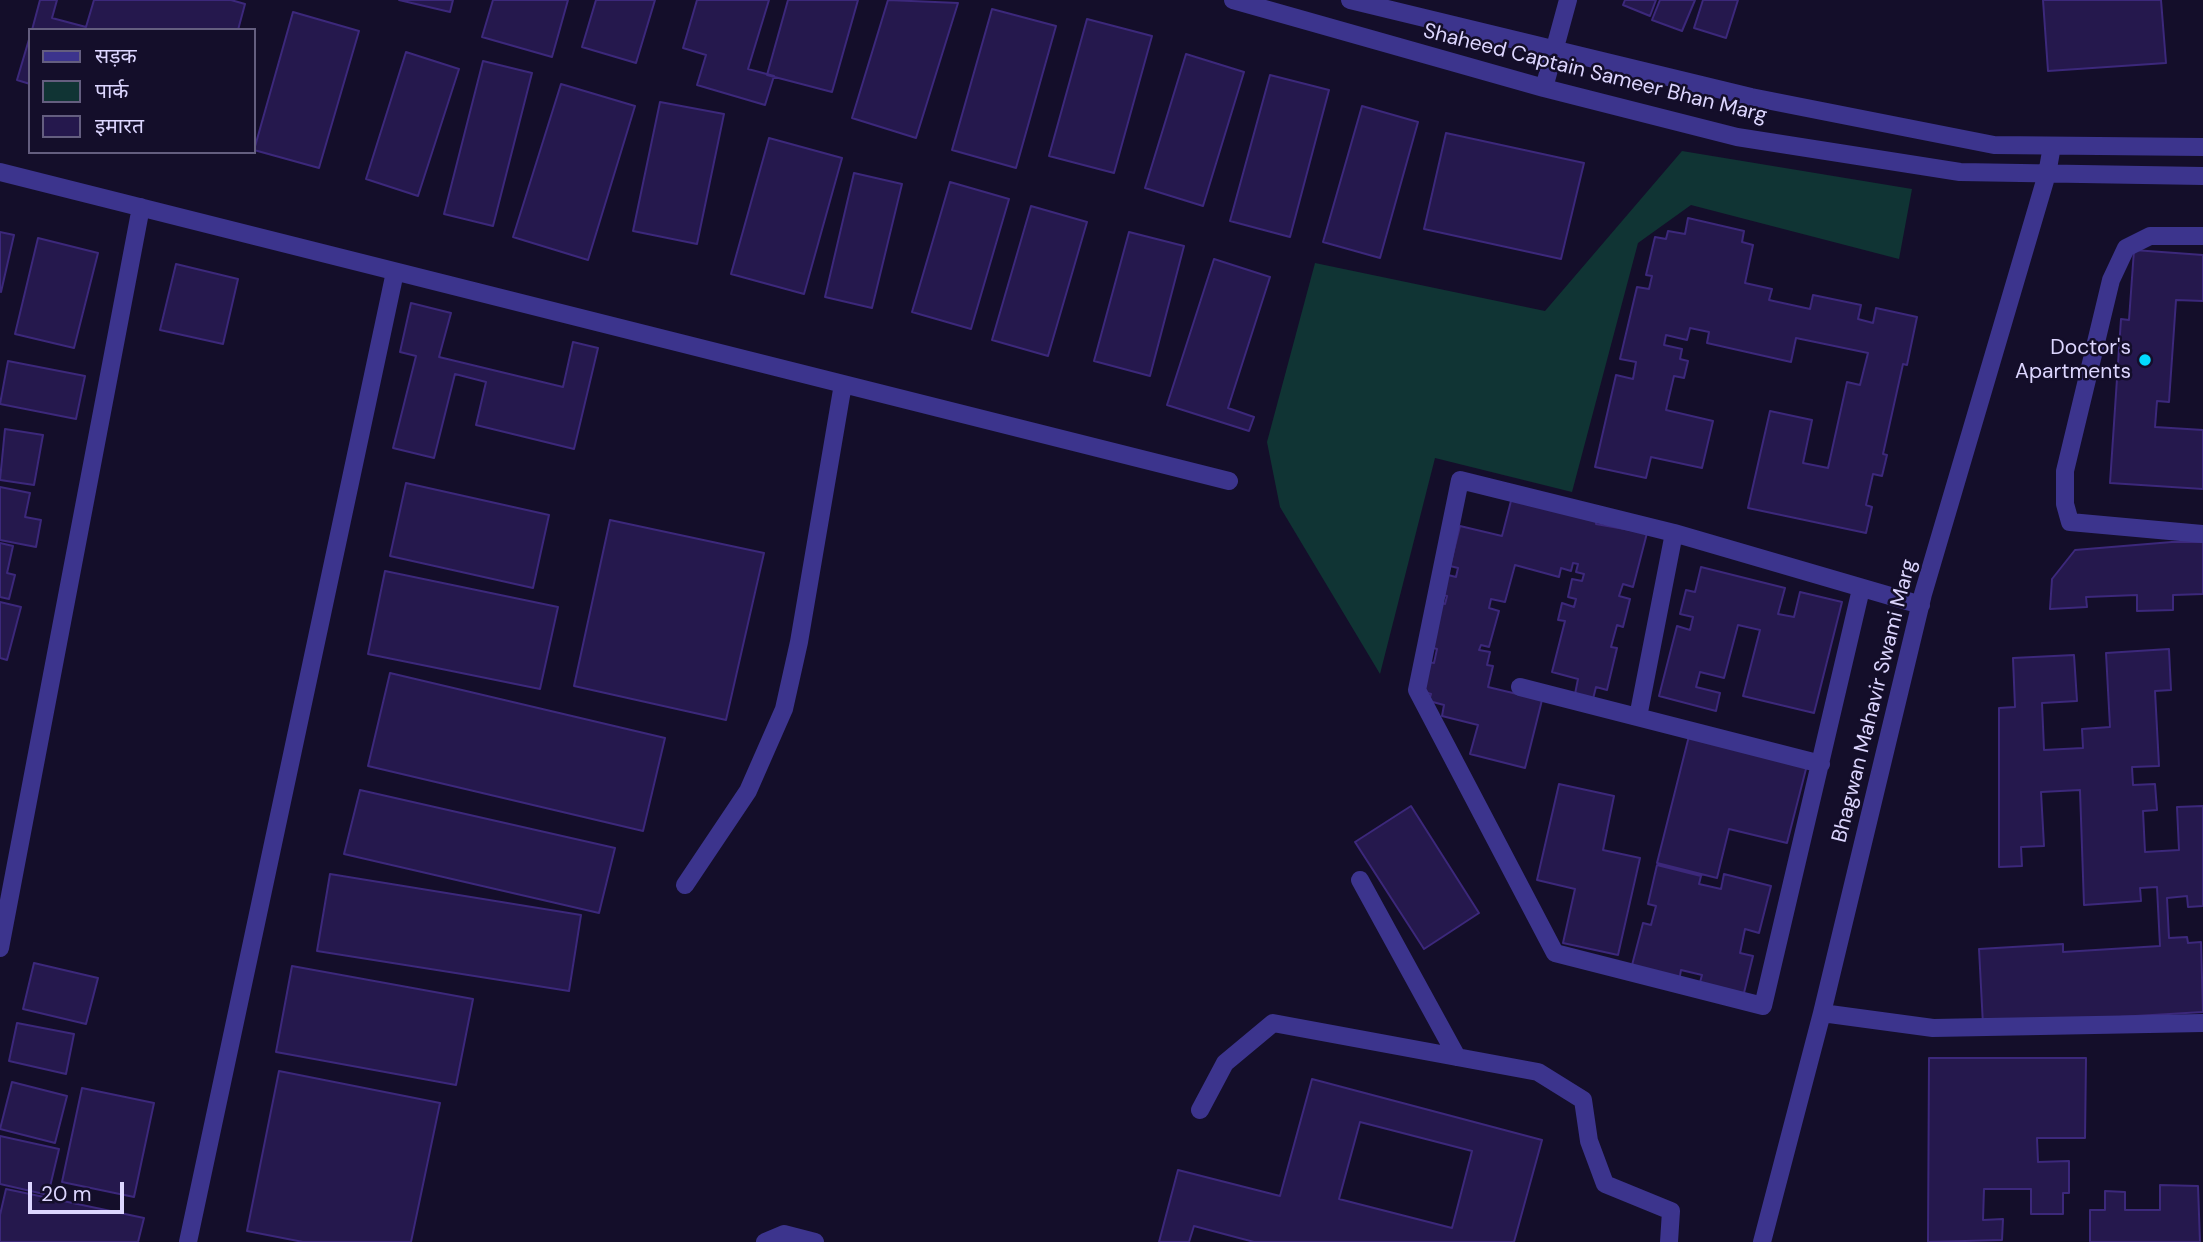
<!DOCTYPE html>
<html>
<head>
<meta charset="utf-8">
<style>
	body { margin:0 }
	#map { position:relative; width:2203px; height:1242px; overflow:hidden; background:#140e2a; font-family:"DM Sans","Noto Sans Devanagari",sans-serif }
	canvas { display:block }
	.legend { position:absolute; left:28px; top:28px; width:228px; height:126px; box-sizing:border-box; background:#140e2a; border:2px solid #645e7f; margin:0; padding:9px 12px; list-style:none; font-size:21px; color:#ddd6ff }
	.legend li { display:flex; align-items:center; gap:14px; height:35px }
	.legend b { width:35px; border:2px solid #645e7f }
	.scale { position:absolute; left:28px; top:1182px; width:96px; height:32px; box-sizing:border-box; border:4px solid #ddd6ff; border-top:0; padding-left:9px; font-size:21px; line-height:24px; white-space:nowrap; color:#ddd6ff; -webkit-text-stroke:5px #140e2a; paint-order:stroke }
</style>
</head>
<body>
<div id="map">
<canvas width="2203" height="1242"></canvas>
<ul class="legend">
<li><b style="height:9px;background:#3c348d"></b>सड़क</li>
<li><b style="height:19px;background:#103434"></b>पार्क</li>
<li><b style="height:19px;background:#25184d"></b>इमारत</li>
</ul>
<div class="scale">20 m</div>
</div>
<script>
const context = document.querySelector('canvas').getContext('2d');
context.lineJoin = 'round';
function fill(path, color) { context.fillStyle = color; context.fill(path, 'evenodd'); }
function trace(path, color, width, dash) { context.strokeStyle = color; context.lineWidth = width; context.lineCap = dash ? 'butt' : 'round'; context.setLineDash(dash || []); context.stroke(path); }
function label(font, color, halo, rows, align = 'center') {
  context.font = font + ' "DM Sans",sans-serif'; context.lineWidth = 5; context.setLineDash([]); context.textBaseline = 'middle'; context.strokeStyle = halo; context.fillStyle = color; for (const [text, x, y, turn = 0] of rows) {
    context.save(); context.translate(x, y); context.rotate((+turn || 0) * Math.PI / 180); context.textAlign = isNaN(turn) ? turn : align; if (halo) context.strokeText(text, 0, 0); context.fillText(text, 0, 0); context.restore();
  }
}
const green = new Path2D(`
	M 1682,151 L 1912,189 L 1899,259 L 1691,205 L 1638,243 L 1572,492 L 1435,458 L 1380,674 L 1280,507 L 1267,442 L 1315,263 L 1545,311 Z`);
const building = new Path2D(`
	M 40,0 L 57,0 L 52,18 L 86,27 L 94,0 L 231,0 L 245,4 L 238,30 L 32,30 Z
	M 399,0 L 453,0 L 450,12 Z
	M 493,0 L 568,0 L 552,57 L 482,37 Z
	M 596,0 L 655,0 L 636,63 L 582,47 Z
	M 697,0 L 769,0 L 748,69 L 774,76 L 765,105 L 697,85 L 706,55 L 683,48 Z
	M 788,0 L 858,0 L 832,92 L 767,75 Z
	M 888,0 L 958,3 L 916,138 L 852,118 Z
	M 1625,0 L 1656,0 L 1650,16 L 1623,5 Z
	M 1660,0 L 1695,0 L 1682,31 L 1652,20 Z
	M 1703,0 L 1738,0 L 1726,38 L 1694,28 Z
	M 2043,0 L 2161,0 L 2166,63 L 2048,71 Z
	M 992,9 L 1056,26 L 1016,168 L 952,150 Z
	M 293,12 L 359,31 L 319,168 L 254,150 Z
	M 1087,19 L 1152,36 L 1114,173 L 1049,156 Z
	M 30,36 L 30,84 L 17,80 Z
	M 406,52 L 459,69 L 418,196 L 366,179 Z
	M 1186,54 L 1244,72 L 1203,206 L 1145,188 Z
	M 483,61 L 532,73 L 493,226 L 444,214 Z
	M 1270,75 L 1329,90 L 1290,237 L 1230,221 Z
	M 561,84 L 635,106 L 588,260 L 513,237 Z
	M 660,102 L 724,114 L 697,244 L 633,231 Z
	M 1362,106 L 1418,122 L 1380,258 L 1323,242 Z
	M 1446,133 L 1584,163 L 1561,259 L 1424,229 Z
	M 769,138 L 842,158 L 804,294 L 731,274 Z
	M 854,173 L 902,184 L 872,308 L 825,297 Z
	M 950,182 L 1009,199 L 971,329 L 912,312 Z
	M 1031,206 L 1087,222 L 1048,356 L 992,340 Z
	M 1688,218 L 1744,231 L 1742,242 L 1753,245 L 1745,283 L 1772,289 L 1769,300 L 1810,309 L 1813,295 L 1861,305 L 1858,319 L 1873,323 L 1876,308 L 1917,317 L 1907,365 L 1903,364 L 1883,454 L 1887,455 L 1882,476 L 1873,474 L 1866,505 L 1872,507 L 1866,533 L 1748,508 L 1770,411 L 1812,420 L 1803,463 L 1828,468 L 1847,382 L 1860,385 L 1868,353 L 1796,338 L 1791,362 L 1707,343 L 1709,332 L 1690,328 L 1687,340 L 1666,335 L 1664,345 L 1682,349 L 1680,359 L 1688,361 L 1684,378 L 1674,376 L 1666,410 L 1713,421 L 1702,468 L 1651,457 L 1646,478 L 1595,467 L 1616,375 L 1633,379 L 1636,362 L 1620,359 L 1637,287 L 1649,289 L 1652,276 L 1646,275 L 1655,237 L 1666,239 L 1668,231 L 1685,234 Z
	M 0,232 L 14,235 L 1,292 L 0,291 Z
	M 1129,232 L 1184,246 L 1150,376 L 1094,361 Z
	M 38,238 L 98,253 L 74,348 L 15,334 Z
	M 2134,250 L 2203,255 L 2203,301 L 2176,300 L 2169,402 L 2157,401 L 2155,427 L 2203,430 L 2203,489 L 2110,483 L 2121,319 L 2129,320 Z
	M 1214,259 L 1270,277 L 1228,408 L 1254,417 L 1249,431 L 1167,405 Z
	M 176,264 L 238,279 L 223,344 L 160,330 Z
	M 411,303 L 451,313 L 439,357 L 563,387 L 573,342 L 598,348 L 574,449 L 476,425 L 486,382 L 455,374 L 434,458 L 393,448 L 416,356 L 400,352 Z
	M 8,361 L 85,376 L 76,419 L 0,404 Z
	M 5,429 L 43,435 L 34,485 L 0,480 Z
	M 406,483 L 549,515 L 533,588 L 390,556 Z
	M 0,487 L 30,493 L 25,517 L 41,520 L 36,547 L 0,540 Z
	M 1512,497 L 1597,519 L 1596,524 L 1647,533 L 1633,587 L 1623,584 L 1619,596 L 1630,599 L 1623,627 L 1617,625 L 1611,647 L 1617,648 L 1607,690 L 1596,687 L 1592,703 L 1574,699 L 1578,679 L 1552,672 L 1565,621 L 1558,620 L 1562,603 L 1574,607 L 1576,599 L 1568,597 L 1572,579 L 1582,581 L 1584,574 L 1576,572 L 1578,564 L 1573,563 L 1571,571 L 1561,568 L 1559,577 L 1515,565 L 1505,602 L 1491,599 L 1489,608 L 1499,611 L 1489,647 L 1481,645 L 1479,650 L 1490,652 L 1487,665 L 1493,666 L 1488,687 L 1542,700 L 1525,768 L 1470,754 L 1478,725 L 1442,716 L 1444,705 L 1429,701 L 1431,694 L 1421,691 L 1428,662 L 1434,663 L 1437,649 L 1430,647 L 1441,603 L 1445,604 L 1447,596 L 1442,595 L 1448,575 L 1456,577 L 1458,568 L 1450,566 L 1460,526 L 1502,536 Z
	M 610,520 L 764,553 L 726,720 L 574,686 Z
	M 2172,542 L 2203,542 L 2203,594 L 2173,595 L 2173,610 L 2137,611 L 2137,595 L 2086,597 L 2087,607 L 2050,609 L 2052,579 L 2075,550 Z
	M 0,543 L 13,546 L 7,573 L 15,575 L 9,599 L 0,597 Z
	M 1701,567 L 1785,588 L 1778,614 L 1794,617 L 1800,592 L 1842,602 L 1814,713 L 1743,696 L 1760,630 L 1738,625 L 1724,678 L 1700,672 L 1696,687 L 1720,693 L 1716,711 L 1659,696 L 1677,626 L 1690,630 L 1693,617 L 1680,614 L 1686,590 L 1695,592 Z
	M 385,571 L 558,607 L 540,689 L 368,654 Z
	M 0,602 L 21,607 L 7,660 L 0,658 Z
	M 2169,649 L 2171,690 L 2155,691 L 2159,766 L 2132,767 L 2133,785 L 2155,784 L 2157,810 L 2143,811 L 2145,852 L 2179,850 L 2177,807 L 2203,806 L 2203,906 L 2188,907 L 2187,896 L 2167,898 L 2169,938 L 2187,937 L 2188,943 L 2201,942 L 2203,1012 L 1983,1025 L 1979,949 L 2063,944 L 2063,952 L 2160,946 L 2157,887 L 2140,888 L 2141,901 L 2084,905 L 2080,790 L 2041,792 L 2044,846 L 2021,847 L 2022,866 L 1999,867 L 1999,708 L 2015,707 L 2013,658 L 2074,655 L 2077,701 L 2042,703 L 2044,750 L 2083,748 L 2082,729 L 2110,727 L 2106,653 Z
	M 390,673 L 665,738 L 643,831 L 368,766 Z
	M 1689,736 L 1807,765 L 1787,843 L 1729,829 L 1717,878 L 1657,863 Z
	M 1559,784 L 1614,796 L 1603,850 L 1640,858 L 1618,955 L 1563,943 L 1575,889 L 1537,880 Z
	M 360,790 L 615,848 L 599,913 L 344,854 Z
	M 1411,806 L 1479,913 L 1424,949 L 1355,842 Z
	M 1657,865 L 1701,876 L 1699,884 L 1721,889 L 1724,874 L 1771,886 L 1759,933 L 1745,929 L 1740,953 L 1753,956 L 1743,997 L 1699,986 L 1702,975 L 1681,970 L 1679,981 L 1631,969 L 1643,923 L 1651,925 L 1656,906 L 1648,904 Z
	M 330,874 L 581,915 L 569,991 L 317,951 Z
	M 34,963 L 98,978 L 86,1024 L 23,1009 Z
	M 292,966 L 473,999 L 456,1085 L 276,1052 Z
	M 17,1023 L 74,1034 L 66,1074 L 9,1061 Z
	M 1929,1058 L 2086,1058 L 2085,1138 L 2037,1138 L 2038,1162 L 2069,1161 L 2069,1193 L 2063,1193 L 2063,1214 L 2031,1214 L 2031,1189 L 1984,1189 L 1983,1220 L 2003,1219 L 2002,1240 L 1928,1242 Z
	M 279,1071 L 440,1103 L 411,1242 L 303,1242 L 247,1231 Z
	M 1312,1079 L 1542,1140 L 1514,1242 L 1254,1242 L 1194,1226 L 1189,1242 L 1159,1242 L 1178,1170 L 1280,1196 ZM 1360,1122 L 1472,1151 L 1452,1228 L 1339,1199 Z
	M 12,1082 L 67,1096 L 55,1143 L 0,1129 Z
	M 82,1088 L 154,1103 L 134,1197 L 62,1182 Z
	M 0,1136 L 59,1149 L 48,1195 L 0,1184 Z
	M 2160,1185 L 2198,1186 L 2200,1242 L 2090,1242 L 2090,1210 L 2105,1210 L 2105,1191 L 2125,1192 L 2125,1210 L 2160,1210 Z
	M 6,1189 L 144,1218 L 138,1242 L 0,1242 L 0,1215 Z`);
const minor = new Path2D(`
	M 1233,0 L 1544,88 L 1737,137 L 1960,172 L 2203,176
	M 1350,0 L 1751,97 L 1994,145 L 2203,147
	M 1544,88 L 1568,0
	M 0,172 L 1229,481
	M 2203,236 L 2150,236 L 2126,248 L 2111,280 L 2065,471 L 2065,504 L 2070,522 L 2203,534
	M 1861,589 L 1763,1006 L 1555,953 L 1417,690 L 1460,480 L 1674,533 L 1921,605
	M 1520,687 L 1821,764
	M 1638,717 L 1674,533
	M 1360,880 L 1457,1057
	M 685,885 L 748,791 L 784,709 L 799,642 L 843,384
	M 0,948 L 141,207
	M 1822,1013 L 1933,1028 L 2203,1023
	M 1200,1110 L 1225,1063 L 1273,1023 L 1538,1072 L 1583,1100 L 1589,1141 L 1605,1184 L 1671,1211 L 1669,1242
	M 188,1242 L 395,272
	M 765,1242 L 784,1234 L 815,1242
	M 1762,1242 L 1822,1013 L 1923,594 L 2047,174 L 2052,146`);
const markers = [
	[2145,360,7,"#02dbff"]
];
const streetNames = [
	["Shaheed Captain Sameer Bhan Marg",1595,74,14],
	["Bhagwan Mahavir Swami Marg",1875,701,-76]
];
const poiNames = [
	["Doctor's",2131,348],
	["Apartments",2131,372]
];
fill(green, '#103434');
fill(building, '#25184d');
trace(building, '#3c287b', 2);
trace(minor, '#3c348d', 18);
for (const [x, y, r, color] of markers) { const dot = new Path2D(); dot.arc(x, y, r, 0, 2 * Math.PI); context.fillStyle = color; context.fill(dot); trace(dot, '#140e2a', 2.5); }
label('21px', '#ddd6ff', '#140e2a', streetNames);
label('21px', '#ddd6ff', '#140e2a', poiNames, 'right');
</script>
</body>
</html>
